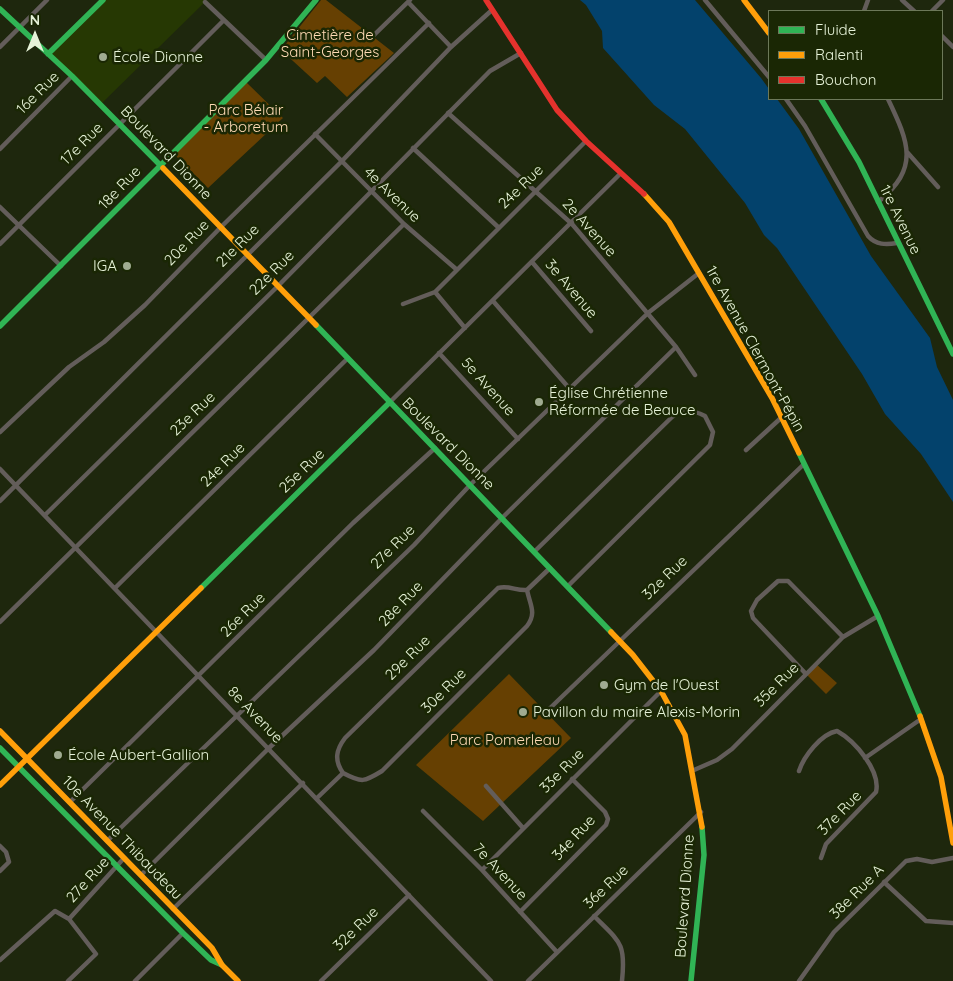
<!DOCTYPE html>
<html>
<head>
<meta charset="utf-8">
<style>
	body { margin:0 }
	#map { position:relative; width:953px; height:981px; overflow:hidden; background:#1e270d; font-family:Quicksand,sans-serif }
	canvas { display:block }
	.legend { position:absolute; left:768px; top:10px; width:175px; height:90px; box-sizing:border-box; background:#1a2704; border:1px solid #6c7859; margin:0; padding:6px 9px; list-style:none; font-size:15px; color:#e6f2d8 }
	.legend li { display:flex; align-items:center; gap:10px; height:25px }
	.legend b { width:25px; border:1px solid #6c7859 }
	.north { position:absolute; left:10px; top:10px; width:50px; height:50px; -webkit-text-stroke:4px #1a2704; paint-order:stroke; rotate:0deg; font-size:14px; font-weight:700; line-height:20px; text-align:center; color:#e6f2d8 }
	.north::after { content:''; display:block; margin:auto; width:18px; height:22px; background:#e6f2d8; clip-path:polygon(50% 0,100% 100%,50% 72%,0 100%) }
</style>
</head>
<body>
<div id="map">
<canvas width="953" height="981"></canvas>
<ul class="legend">
<li><b style="height:6px;background:#30b455"></b>Fluide</li>
<li><b style="height:6px;background:#ff9f0a"></b>Ralenti</li>
<li><b style="height:6px;background:#e5322d"></b>Bouchon</li>
</ul>
<div class="north">N</div>
</div>
<script>
const context = document.querySelector('canvas').getContext('2d');
context.lineJoin = 'round';
function fill(path, color) { context.fillStyle = color; context.fill(path, 'evenodd'); }
function trace(path, color, width, dash) { context.strokeStyle = color; context.lineWidth = width; context.lineCap = dash ? 'butt' : 'round'; context.setLineDash(dash || []); context.stroke(path); }
function label(font, color, halo, rows, align = 'center') {
  context.font = font + ' Quicksand,sans-serif'; context.lineWidth = 5; context.setLineDash([]); context.textBaseline = 'middle'; context.strokeStyle = halo; context.fillStyle = color; for (const [text, x, y, turn = 0] of rows) {
    context.save(); context.translate(x, y); context.rotate((+turn || 0) * Math.PI / 180); context.textAlign = isNaN(turn) ? turn : align; if (halo) context.strokeText(text, 0, 0); context.fillText(text, 0, 0); context.restore();
  }
}
const built = new Path2D(`
	M 102,0 L 207,0 L 101,104 L 48,54 Z`);
const green = new Path2D(`
	M 321,0 L 326,0 L 394,53 L 347,97 L 325,76 L 317,83 L 281,50 Z
	M 246,82 L 283,118 L 208,188 L 174,154 Z
	M 816,664 L 837,683 L 826,694 L 806,674 Z
	M 509,674 L 571,738 L 483,821 L 416,765 Z`);
const water = new Path2D(`
	M 580,0 L 695,0 L 761,78 L 769,89 L 769,99 L 777,99 L 799,129 L 871,256 L 930,338 L 937,367 L 953,400 L 953,502 L 921,454 L 885,414 L 862,374 L 777,248 L 764,235 L 745,203 L 685,129 L 654,105 L 603,48 L 602,31 L 586,5 Z`);
const street = new Path2D(`
	M 705,0 L 769,77
	M 902,0 L 914,11
	M 205,2 L 266,60
	M 408,2 L 451,47
	M 864,11 L 868,0
	M 932,11 L 943,0
	M 373,36 L 410,0
	M 942,36 L 953,47
	M 0,47 L 47,0
	M 786,99 L 805,126 L 868,236 C 876,245 886,245 897,243
	M 448,113 L 572,224 L 676,347 L 695,375
	M 315,134 L 404,224 L 456,269
	M 413,148 L 498,227
	M 0,149 L 72,76
	M 907,152 L 938,187
	M 878,202 C 920,168 909,143 888,99
	M 0,207 L 61,266
	M 0,244 L 224,20
	M 532,262 L 591,331
	M 435,292 L 465,328
	M 493,301 L 569,388
	M 403,304 L 435,292 L 586,141
	M 439,353 L 518,439
	M 389,403 L 621,173
	M 0,432 L 69,367 L 104,342 L 145,305 L 221,227 L 429,23
	M 746,450 L 782,417
	M 0,469 L 491,981
	M 0,501 L 341,162 L 451,47 L 492,10
	M 45,515 L 278,286 L 490,71 L 521,53
	M 534,552 L 672,417 C 683,408 693,410 705,416 L 713,432 L 710,445 L 568,586
	M 115,588 L 347,359
	M 0,622 L 404,224
	M 806,674 L 753,618 L 751,611 L 757,600 L 778,581 L 788,581 L 843,637
	M 546,712 L 803,465
	M 865,758 L 921,719
	M 694,770 L 717,760 L 732,749 L 843,637 L 878,616
	M 799,771 C 804,756 821,734 837,731 C 855,741 881,771 876,792 L 826,844 L 821,858
	M 343,773 C 362,783 364,782 382,771 L 527,626 C 537,613 530,605 527,590
	M 486,786 L 523,828
	M 317,798 L 343,773 C 334,760 336,750 345,738 L 498,588 C 509,585 516,591 527,590 L 550,568
	M 70,802 L 353,523 L 435,448
	M 423,811 L 482,870 L 556,951
	M 107,841 L 414,545 L 471,484 L 648,313 L 699,273
	M 0,846 L 6,852 L 9,862 L 0,871
	M 482,870 L 661,691
	M 141,875 L 269,748 L 374,650 L 502,518 L 676,347
	M 884,882 L 926,921 L 953,923
	M 173,909 L 303,783
	M 520,912 L 606,825 L 608,819 L 605,812 L 572,779
	M 594,916 C 620,942 626,943 622,981
	M 0,960 L 55,911 L 69,919 L 124,858
	M 68,981 L 96,954 L 69,919
	M 135,981 L 183,933
	M 321,981 L 409,895
	M 528,981 L 701,812
	M 799,981 L 834,932 L 906,861 L 917,859 L 932,862 L 953,858`);
const fast = new Path2D(`
	M 0,9 L 72,76 L 163,168
	M 48,54 L 103,0
	M 821,99 L 859,162 L 953,354
	M 316,325 L 611,632
	M 0,326 L 266,60 L 316,0
	M 799,453 L 878,616 L 920,716
	M 201,588 L 389,403
	M 0,748 L 183,933 L 211,960 L 222,965
	M 691,981 L 704,855 L 702,827`);
const slow = new Path2D(`
	M 744,0 L 769,33
	M 163,168 L 316,325
	M 644,194 L 669,222 L 772,398 L 799,453
	M 611,632 L 633,655 L 661,691 L 685,735 L 702,827
	M 920,716 L 941,777 L 953,843
	M 0,731 L 212,948 L 222,965 L 238,981
	M 0,785 L 201,588`);
const jam = new Path2D(`
	M 486,0 L 557,110 L 586,141 L 644,194`);
const markers = [
	[103,57,5,"#a0ab91"],
	[127,266,5,"#a0ab91"],
	[539,402,5,"#a0ab91"],
	[604,685,5,"#a0ab91"],
	[523,712,5,"#a0ab91"],
	[58,755,5,"#a0ab91"]
];
const parkNames = [
	["Cimetière de",330,35],
	["Saint-Georges",330,52],
	["Parc Bélair",246,110],
	["- Arboretum",246,127],
	["Parc Pomerleau",505,740]
];
const poiNames = [
	["École Dionne",113,57],
	["IGA",117,266,"right"],
	["Église Chrétienne",549,393],
	["Réformée de Beauce",549,410],
	["Gym de l'Ouest",614,685],
	["Pavillon du maire Alexis-Morin",533,712],
	["École Aubert-Gallion",68,755]
];
const streetNames = [
	["16e Rue",38,93,-45],
	["17e Rue",82,144,-45],
	["Boulevard Dionne",166,153,46],
	["24e Rue",521,187,-44],
	["18e Rue",120,188,-46],
	["4e Avenue",392,195,44],
	["1re Avenue",900,220,64],
	["2e Avenue",589,228,48],
	["20e Rue",187,243,-46],
	["21e Rue",238,246,-45],
	["22e Rue",272,273,-45],
	["3e Avenue",571,289,50],
	["1re Avenue Clermont-Pépin",755,349,61],
	["5e Avenue",488,387,48],
	["23e Rue",193,414,-44],
	["Boulevard Dionne",448,444,45],
	["24e Rue",223,465,-45],
	["25e Rue",302,471,-44],
	["27e Rue",393,547,-45],
	["32e Rue",665,578,-44],
	["28e Rue",401,604,-46],
	["26e Rue",243,615,-45],
	["29e Rue",408,658,-45],
	["35e Rue",777,685,-45],
	["30e Rue",444,691,-45],
	["8e Avenue",255,715,46],
	["33e Rue",562,771,-45],
	["37e Rue",840,813,-46],
	["10e Avenue Thibaudeau",122,838,46],
	["34e Rue",574,838,-47],
	["7e Avenue",500,872,47],
	["27e Rue",88,880,-48],
	["36e Rue",606,887,-44],
	["38e Rue A",857,892,-45],
	["Boulevard Dionne",685,896,-86],
	["32e Rue",356,929,-44]
];
fill(built, '#263803');
fill(green, '#664002');
fill(water, '#03426c');
trace(street, '#635d5a', 4.5);
trace(fast, '#30b455', 5.5);
trace(slow, '#ff9f0a', 5.5);
trace(jam, '#e5322d', 5.5);
for (const [x, y, r, color] of markers) { const dot = new Path2D(); dot.arc(x, y, r, 0, 2 * Math.PI); context.fillStyle = color; context.fill(dot); trace(dot, '#1a2704', 2); }
label('15px', '#ffdab5', '#1a2704', parkNames);
label('15px', '#e6f2d8', '#1a2704', poiNames, 'left');
label('15px', '#e6f2d8', '#1a2704', streetNames);
</script>
</body>
</html>
